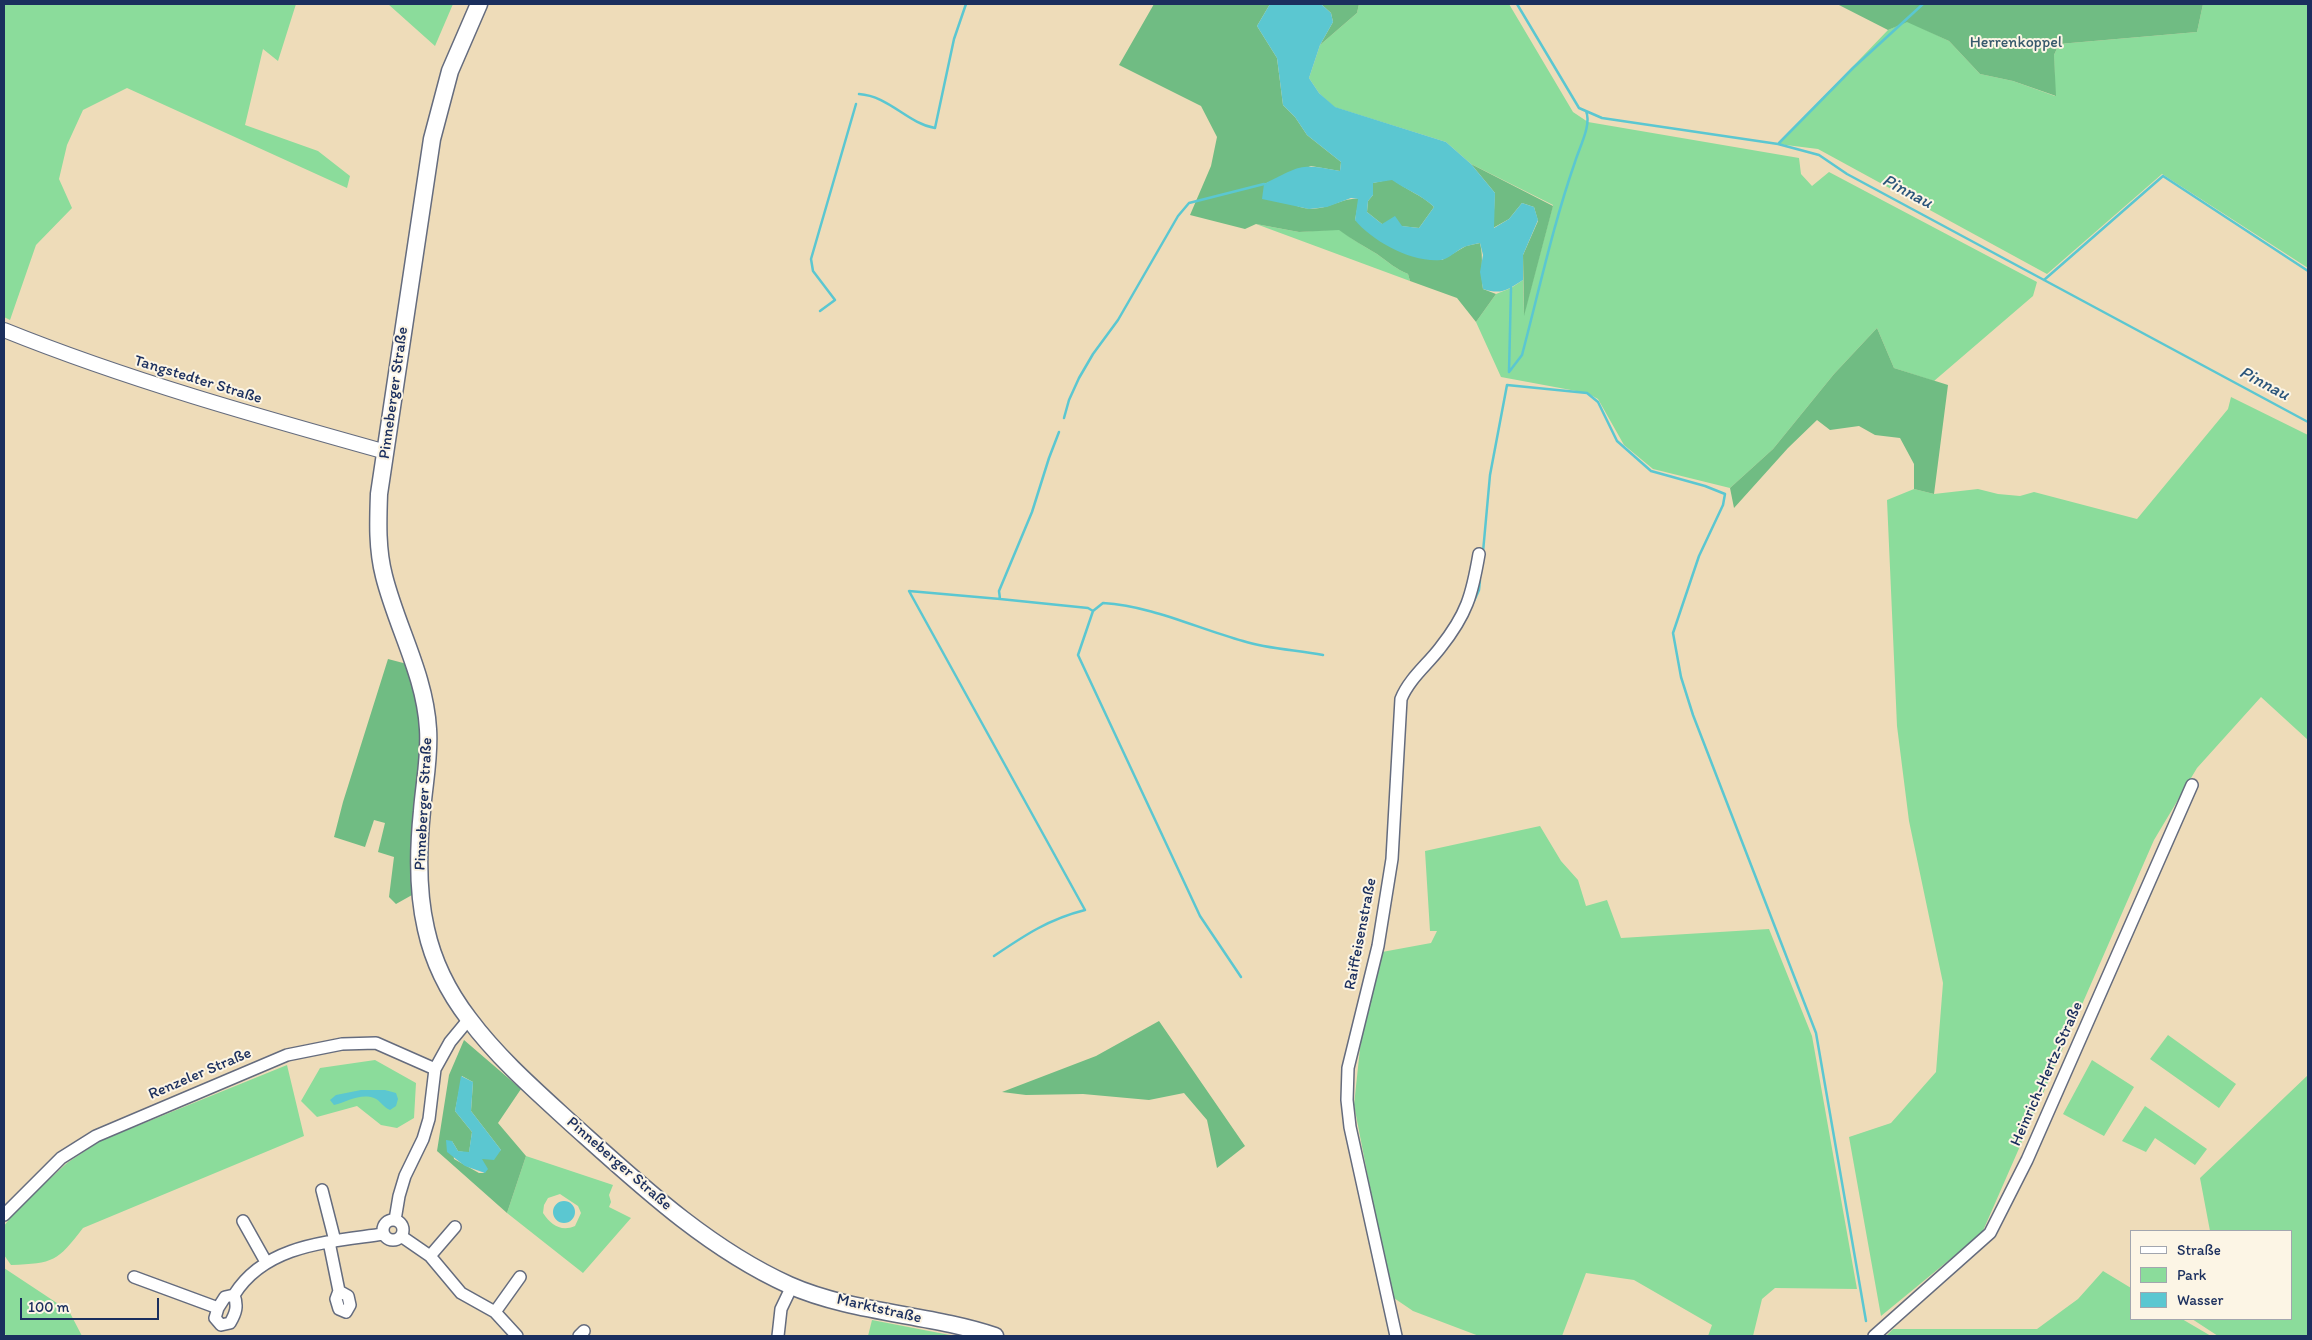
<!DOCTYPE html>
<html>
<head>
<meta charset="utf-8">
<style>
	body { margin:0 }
	#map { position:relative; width:2312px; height:1340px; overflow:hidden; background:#eedcb9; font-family:Itim,sans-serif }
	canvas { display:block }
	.frame { position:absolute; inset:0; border:5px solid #1b2f5e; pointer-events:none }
	.legend { position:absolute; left:2130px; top:1230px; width:162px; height:90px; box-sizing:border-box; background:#fcf5e5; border:1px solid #a2a6af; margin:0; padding:6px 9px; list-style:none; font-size:15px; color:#1b2f5e }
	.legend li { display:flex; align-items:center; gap:10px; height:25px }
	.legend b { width:25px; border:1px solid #a2a6af }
	.scale { position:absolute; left:20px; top:1298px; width:139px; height:22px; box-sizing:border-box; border:2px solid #1b2f5e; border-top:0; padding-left:6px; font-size:15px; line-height:18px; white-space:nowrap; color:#1b2f5e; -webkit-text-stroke:4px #fcf5e5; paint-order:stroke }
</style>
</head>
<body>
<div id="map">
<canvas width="2312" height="1340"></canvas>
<div class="frame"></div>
<ul class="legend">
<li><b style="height:6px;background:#fff"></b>Straße</li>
<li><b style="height:14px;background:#8bdc9b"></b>Park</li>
<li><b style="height:14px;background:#5bc7d1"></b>Wasser</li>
</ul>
<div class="scale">100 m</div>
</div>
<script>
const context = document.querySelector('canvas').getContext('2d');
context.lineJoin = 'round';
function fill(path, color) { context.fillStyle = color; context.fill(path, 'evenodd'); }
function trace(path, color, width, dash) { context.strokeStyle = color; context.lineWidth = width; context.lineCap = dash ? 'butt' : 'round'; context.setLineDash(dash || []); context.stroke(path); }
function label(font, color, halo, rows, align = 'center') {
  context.font = font + ' Itim,sans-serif'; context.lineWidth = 4; context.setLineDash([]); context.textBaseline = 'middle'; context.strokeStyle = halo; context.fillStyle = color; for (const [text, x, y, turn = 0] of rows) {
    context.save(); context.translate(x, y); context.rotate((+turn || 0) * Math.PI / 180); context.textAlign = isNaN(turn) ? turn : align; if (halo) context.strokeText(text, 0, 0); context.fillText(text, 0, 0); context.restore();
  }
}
const green = new Path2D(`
	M 4,4 L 296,4 L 278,61 L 263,49 L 245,125 L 318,151 L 350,176 L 347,188 L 127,88 L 83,110 L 67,145 L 59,179 L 72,208 L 36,245 L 10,320 L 4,317 Z
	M 388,4 L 453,4 L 435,46 Z
	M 1359,4 L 1509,4 L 1573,112 L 1588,122 L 1799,158 L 1801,174 L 1812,186 L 1829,172 L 2037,282 L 2033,296 L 1934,381 L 1894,368 L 1877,328 L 1834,374 L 1773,449 L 1730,488 L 1653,469 L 1624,445 L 1598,399 L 1587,393 L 1501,377 L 1476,322 L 1496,294 L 1511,288 L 1523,280 L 1524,314 L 1553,205 L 1471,164 L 1446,142 L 1334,107 L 1319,93 L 1309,78 L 1320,45 L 1357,13 Z
	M 2203,4 L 2308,4 L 2308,268 L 2162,174 L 2047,274 L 1818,149 L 1778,144 L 1888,30 L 1907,21 L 1949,41 L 1980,74 L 2013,81 L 2055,96 L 2054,55 L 2059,44 L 2197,32 Z
	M 1256,224 L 1299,232 L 1339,229 C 1351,239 1364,246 1377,254 C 1388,262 1396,269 1408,274 L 1410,281 Z
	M 2231,397 L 2308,435 L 2308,740 L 2261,697 L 2197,768 L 2154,840 L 1982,1233 L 1881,1316 L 1849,1137 L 1891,1123 L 1936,1072 L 1943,983 L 1909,821 L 1897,726 L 1887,500 L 1914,489 L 1934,494 L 1978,489 L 1998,494 L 2020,496 L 2034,492 L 2137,519 L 2228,409 Z
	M 1540,826 L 1561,861 L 1578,880 L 1586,906 L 1607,900 L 1621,938 L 1769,929 L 1812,1036 L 1857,1289 L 1775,1288 L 1762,1299 L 1753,1336 L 1708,1336 L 1712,1325 L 1634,1280 L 1586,1273 L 1562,1336 L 1479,1336 L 1413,1311 L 1391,1296 L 1354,1105 L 1361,1039 L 1382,952 L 1431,943 L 1437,931 L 1430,931 L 1425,851 Z
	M 2168,1035 L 2236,1084 L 2219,1108 L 2150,1059 Z
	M 375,1060 L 416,1083 L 414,1118 L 397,1128 L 381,1125 L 357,1106 L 317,1117 L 301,1101 L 320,1068 Z
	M 2092,1060 L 2134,1087 L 2104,1136 L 2063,1114 Z
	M 287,1065 L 304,1136 L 83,1228 C 57,1262 54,1263 11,1265 L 4,1255 L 4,1226 L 17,1209 L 67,1163 L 100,1141 Z
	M 2308,1075 L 2308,1336 L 2218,1336 L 2192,1319 L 2291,1319 L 2291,1231 L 2210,1231 L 2200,1178 Z
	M 2145,1106 L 2207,1149 L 2195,1165 L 2155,1138 L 2146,1152 L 2122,1141 Z
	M 526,1156 L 613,1185 L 609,1195 L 611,1202 L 609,1207 L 631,1218 L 583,1273 L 507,1213 ZM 560,1194 L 578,1206 L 581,1213 L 575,1226 C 561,1232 551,1225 543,1213 L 544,1205 L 548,1198 Z
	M 4,1268 L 69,1311 L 82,1336 L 7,1336 L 4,1333 Z
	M 2103,1271 L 2131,1288 L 2131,1319 L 2182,1319 L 2211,1336 L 1886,1336 L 1893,1329 L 2037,1329 L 2078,1299 Z
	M 872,1320 L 955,1336 L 868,1336 Z`);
const forest = new Path2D(`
	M 1154,4 L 1270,4 L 1257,26 L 1277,58 L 1283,105 L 1295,117 L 1307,135 L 1341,162 L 1340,171 L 1311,166 L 1264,184 C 1285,200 1300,215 1328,206 C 1339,203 1347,198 1359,199 L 1355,220 L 1442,260 L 1466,246 L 1480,243 C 1484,258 1480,273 1483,289 L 1496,294 L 1476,322 L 1457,298 L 1410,281 L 1408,274 C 1396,269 1388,262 1377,254 C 1364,246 1351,239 1339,230 L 1299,232 L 1256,224 L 1245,229 L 1190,215 L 1211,166 L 1217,137 L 1201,106 L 1119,65 Z
	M 1321,4 L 1359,4 L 1357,13 L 1320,45 L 1333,22 L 1331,13 Z
	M 1837,4 L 2203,4 L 2197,32 L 2059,44 L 2054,55 L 2056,96 L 2013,81 L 1980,74 L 1949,41 L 1907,22 L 1888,30 Z
	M 1471,164 L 1553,206 L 1524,316 L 1523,255 L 1538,221 L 1534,207 L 1522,203 L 1509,219 L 1493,228 L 1495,193 Z
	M 1392,179 C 1406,190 1422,195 1434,207 L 1419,228 L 1382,224 L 1367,212 L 1368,201 L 1373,195 L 1373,183 Z
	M 1877,328 L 1894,368 L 1948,385 L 1934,494 L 1914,489 L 1914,464 L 1900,438 L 1875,435 L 1859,426 L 1830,430 L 1817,420 L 1788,448 L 1734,508 L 1730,488 L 1773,449 L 1834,374 Z
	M 388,659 L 407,664 L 421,714 L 421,774 L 412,895 L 396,904 L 389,897 L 394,857 L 378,852 L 385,823 L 374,820 L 365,847 L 334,837 L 343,802 Z
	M 1159,1021 L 1245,1146 L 1217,1168 L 1207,1120 L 1184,1093 L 1149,1100 L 1083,1094 L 1026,1095 L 1002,1092 L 1096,1056 Z
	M 464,1040 L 521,1089 L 498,1123 L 526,1156 L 507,1213 L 437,1151 L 449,1075 ZM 462,1076 L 473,1082 L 471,1111 L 501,1150 L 481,1159 L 484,1173 L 479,1173 L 454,1159 L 452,1141 L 458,1151 L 469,1153 L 472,1132 L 455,1111 Z`);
const water = new Path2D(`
	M 1270,4 L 1321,4 L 1331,13 L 1333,22 L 1320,45 L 1309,78 L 1319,93 L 1335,107 L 1446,142 L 1471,164 L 1495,193 L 1494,228 L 1509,219 L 1522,203 L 1534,207 L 1538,220 L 1523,255 L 1523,280 C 1507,290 1502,295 1483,289 L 1480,272 L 1483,255 L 1480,243 C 1475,244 1469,245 1464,247 C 1457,250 1449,259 1441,260 C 1412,263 1372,241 1355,220 L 1358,199 L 1351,198 L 1327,207 L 1309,209 L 1262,199 L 1264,184 C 1301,166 1298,163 1340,171 L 1341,162 L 1307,135 L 1295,117 L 1283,105 L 1277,58 L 1257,26 ZM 1392,180 C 1406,190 1422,195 1434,207 L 1419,228 L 1402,226 L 1395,216 L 1382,224 L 1367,212 L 1368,201 L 1373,195 L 1373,183 Z
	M 461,1076 L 473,1082 L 471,1111 L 501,1150 L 494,1160 L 482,1159 L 488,1169 L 485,1173 L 465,1166 L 447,1152 L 446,1140 L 452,1141 L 458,1151 L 469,1152 L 472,1132 L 455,1111 Z
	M 361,1090 L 385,1090 L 396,1093 L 398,1099 L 396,1106 L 390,1110 C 383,1107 380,1100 374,1098 C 360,1093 347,1102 334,1105 L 330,1100 L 336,1095 Z
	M553 1212a11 11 0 1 1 22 0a11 11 0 1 1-22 0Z`);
const stream = new Path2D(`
	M 1517,4 L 1579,108 L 1602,118 L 1778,144 L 1819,155 L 1847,174 L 2308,422
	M 859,94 C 889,96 907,123 935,128 L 954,39 L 966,4
	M 1779,143 L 1853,68 L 1923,4
	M 2044,280 L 2163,176 L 2308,271
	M 820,311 L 835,300 L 813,271 L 811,259 L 856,104
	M 1509,372 L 1522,355 C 1539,291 1553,225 1575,162 C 1579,148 1592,125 1586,111
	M 1509,372 L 1511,288
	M 1064,418 L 1069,400 L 1079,378 L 1093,354 L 1118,320 L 1178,216 L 1189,203 L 1264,184
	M 1483,552 L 1490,475 L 1507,385 L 1587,393 L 1598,402 L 1617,441 L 1651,471 L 1705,486 L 1725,494 L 1723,505 L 1699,556 L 1673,633 L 1681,677 L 1693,715 L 1816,1033 L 1866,1321
	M 1000,599 L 1088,608 L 1093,611 L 1078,655 L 1200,916 L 1241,977
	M 1474,601 L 1479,590 L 1480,580
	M 1093,611 L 1103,603 C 1152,606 1196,628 1243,641 C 1268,649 1297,650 1323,655
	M 994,956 C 1025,935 1049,919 1085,910 L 909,591 L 1000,599 L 999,591 L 1032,512 L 1049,458 L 1059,432`);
const minor = new Path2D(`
	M 322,1190 L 335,1241
	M 4,1215 L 61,1158 L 96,1136 L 287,1055 L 342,1044 L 376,1043 L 435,1069
	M383 1230a10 10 0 1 1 20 0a10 10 0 1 1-20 0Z
	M 395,1220 L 399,1196 L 405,1176 L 423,1139 L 429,1119 L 435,1069 L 450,1042 L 469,1019
	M 243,1221 L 266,1262
	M 401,1236 L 430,1256 L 461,1293 L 495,1312 L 517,1336
	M 329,1242 L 339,1291 L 336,1299 L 339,1309 L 346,1312 L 350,1305 L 348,1296 L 339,1291
	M 430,1256 L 455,1227
	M 134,1277 L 218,1308
	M 234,1295 C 266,1244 329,1242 383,1234
	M 234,1295 C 238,1306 236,1313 230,1323 L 221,1325 L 215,1318 L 218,1308 L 225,1297 Z
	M 495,1312 L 520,1277
	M 579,1336 L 584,1331
	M 778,1336 L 781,1309 L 792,1286
	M 1396,1336 L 1350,1127 L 1347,1100 L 1348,1068 L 1378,946 L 1392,859 L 1401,699 C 1409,679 1427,665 1440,648 C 1467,614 1472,595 1479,554
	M 1874,1336 L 1990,1233 L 2027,1160 L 2192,785`);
const tertiary = new Path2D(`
	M 4,330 C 128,380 257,416 386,452`);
const secondary = new Path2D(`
	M 479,4 L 450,71 L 432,139 L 379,494 C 378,522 377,549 384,576 C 397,628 425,675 428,729 C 430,757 424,784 422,811 C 418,850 417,890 426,929 C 433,961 449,993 469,1019 C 498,1058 536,1091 572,1124 C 639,1184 707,1248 789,1285 C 852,1313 930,1314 995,1336`);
const parkNames = [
	["Herrenkoppel",2016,43]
];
const streetNames = [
	["Tangstedter Straße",198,380,17],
	["Pinneberger Straße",394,393,-82],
	["Pinneberger Straße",424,804,-87],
	["Raiffeisenstraße",1361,934,-79],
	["Renzeler Straße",200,1074,-23],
	["Heinrich-Hertz-Straße",2047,1074,-66],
	["Pinneberger Straße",619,1164,41],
	["Marktstraße",879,1309,13]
];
const waterNames = [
	["Pinnau",1907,192,28],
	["Pinnau",2264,384,28]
];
fill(green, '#8bdc9b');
fill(forest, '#70bc83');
fill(water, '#5bc7d1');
trace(stream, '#5bc7d1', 2.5);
trace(minor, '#656c7e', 14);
trace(tertiary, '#656c7e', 16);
trace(secondary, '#656c7e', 19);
trace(minor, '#fff', 11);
trace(tertiary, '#fff', 14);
trace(secondary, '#fff', 16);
label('16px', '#375a6d', '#fcf5e5', parkNames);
label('16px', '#1b2f5e', '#fcf5e5', streetNames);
label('italic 18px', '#2b557b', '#fcf5e5', waterNames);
</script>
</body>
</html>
